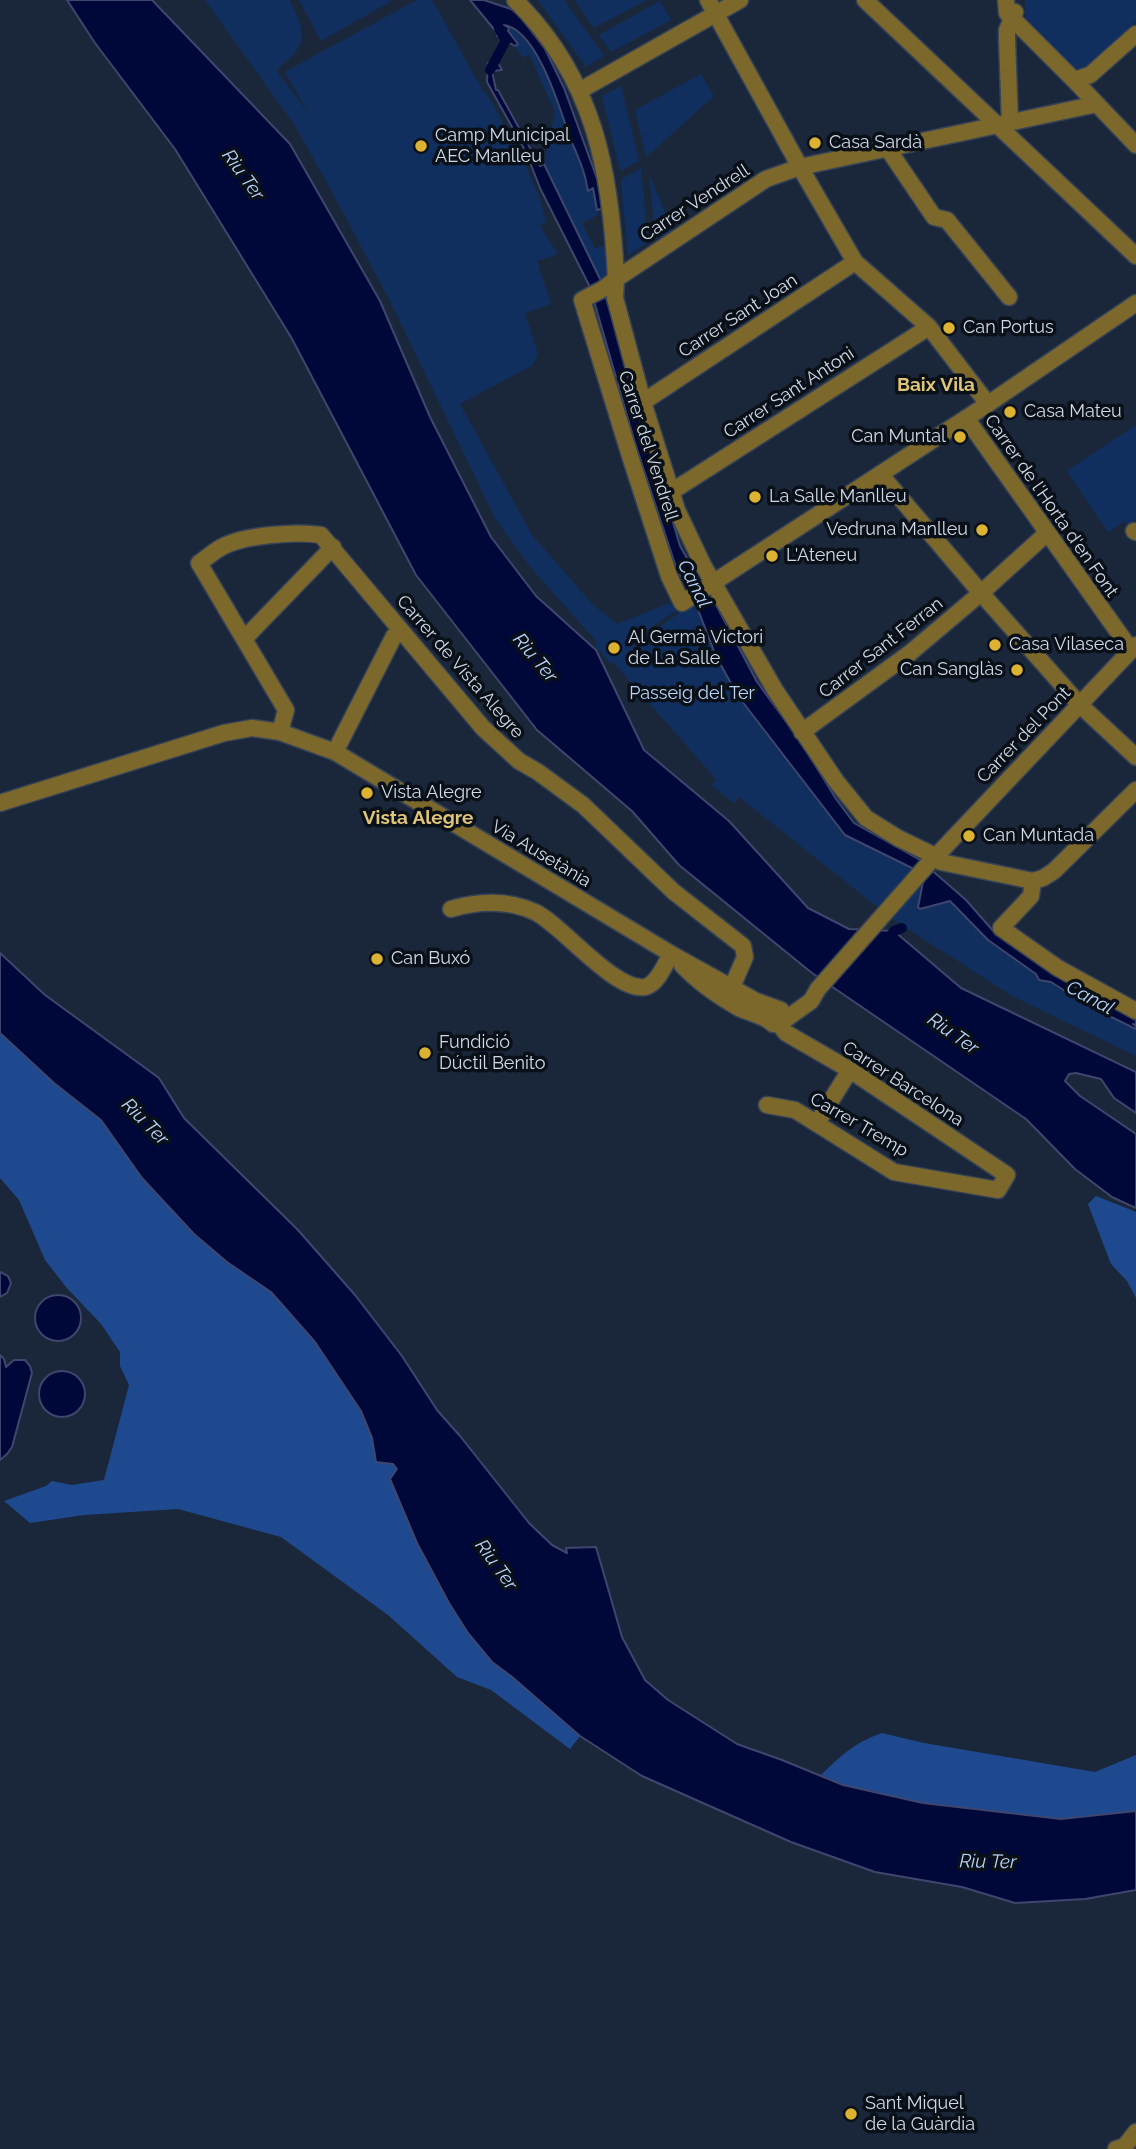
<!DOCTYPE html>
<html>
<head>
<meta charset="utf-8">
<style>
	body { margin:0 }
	canvas { display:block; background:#1a273a }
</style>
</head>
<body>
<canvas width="1136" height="2149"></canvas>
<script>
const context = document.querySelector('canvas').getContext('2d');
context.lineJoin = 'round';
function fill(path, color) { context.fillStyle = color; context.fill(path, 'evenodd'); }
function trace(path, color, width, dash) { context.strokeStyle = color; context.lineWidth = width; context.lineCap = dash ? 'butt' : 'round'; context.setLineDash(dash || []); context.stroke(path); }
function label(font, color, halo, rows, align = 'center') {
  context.font = font + ' Raleway,sans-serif'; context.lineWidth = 7; context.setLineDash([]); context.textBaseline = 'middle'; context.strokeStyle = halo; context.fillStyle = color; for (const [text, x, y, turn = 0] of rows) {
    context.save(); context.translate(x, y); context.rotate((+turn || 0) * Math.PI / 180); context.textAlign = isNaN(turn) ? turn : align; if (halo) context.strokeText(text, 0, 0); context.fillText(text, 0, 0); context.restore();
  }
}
const green = new Path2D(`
	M 205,0 L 289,0 C 307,34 309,45 276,70 L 309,114 L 285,72 L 417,0 L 432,0 L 484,93 L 486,92 C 506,130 538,180 546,222 L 540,226 L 558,254 L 537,261 L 551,304 L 525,313 L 538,354 L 533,365 L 460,404 L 532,535 L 592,604 L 617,624 L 675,601 L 680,608 L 630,641 L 631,647 L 695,602 L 716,656 L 784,754 L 845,835 L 914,869 L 880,909 L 739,797 L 734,803 L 711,785 L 716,779 L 613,662 L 610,663 L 595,646 L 597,642 L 532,569 L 495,518 L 389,299 L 331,190 L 294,124 Z
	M 299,0 L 393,0 L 321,41 Z
	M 538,0 L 564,0 L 604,56 L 586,67 Z
	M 578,0 L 646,0 L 594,28 L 575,1 Z
	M 1025,0 L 1136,0 L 1136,21 L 1085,69 L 1075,69 L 1026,18 Z
	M 660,1 L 671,20 L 611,52 L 599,35 Z
	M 504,25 C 541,40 557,100 569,135 C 575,151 585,169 587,187 L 593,188 L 598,215 L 582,223 L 595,249 L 608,243 L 611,275 L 601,281 L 544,164 L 555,112 L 529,54 L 523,58 L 515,46 L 518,43 Z
	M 701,74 L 714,96 L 646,157 L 635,110 Z
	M 621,86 L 639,161 L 620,171 L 602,96 Z
	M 641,168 L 648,242 L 628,255 L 621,180 Z
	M 649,174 L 674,234 L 662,242 L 654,225 Z
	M 1136,425 L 1136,519 L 1128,525 L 1125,521 L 1108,532 L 1067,471 Z
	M 924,877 L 988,940 L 1036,974 L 1039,980 L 1051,982 L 1089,1006 L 1136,1029 L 1136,1056 L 1014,997 L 889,917 Z`);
const forest = new Path2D(`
	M 0,1033 L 54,1083 L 101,1120 L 142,1178 L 194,1234 L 227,1262 L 271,1292 L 315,1342 L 361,1411 L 372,1438 L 376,1462 L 393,1464 L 398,1469 L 417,1543 L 449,1603 L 468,1633 L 492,1662 L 511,1676 L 580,1736 L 570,1749 L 491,1690 L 457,1677 L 388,1615 L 281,1537 L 178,1509 L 84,1515 L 30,1523 L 4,1501 L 46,1486 L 52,1481 L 72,1485 L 104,1480 L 129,1385 L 120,1366 L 120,1352 L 101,1324 L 66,1287 L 45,1260 L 19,1200 L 0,1178 Z
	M 1096,1196 L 1136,1212 L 1136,1298 L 1127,1281 L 1111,1264 L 1088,1204 Z
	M 882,1733 L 924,1743 L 1095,1772 L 1136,1755 L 1136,1811 L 1061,1819 L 923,1803 L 843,1785 L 820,1776 C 843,1754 852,1744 882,1733 Z`);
const water = new Path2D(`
	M 67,0 L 152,0 L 290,144 L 380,301 L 430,417 L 491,537 L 536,596 L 596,650 L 644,750 L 729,821 L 808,908 L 849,929 L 894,931 L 961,988 L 1136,1072 L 1136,1113 L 1114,1098 L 1101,1079 L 1076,1073 L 1069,1074 L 1065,1081 L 1080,1096 L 1136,1134 L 1136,1208 L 1112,1197 L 1075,1169 L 1026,1119 L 812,973 L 679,865 L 632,811 L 537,730 L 416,575 L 291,337 L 175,149 L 95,43 Z
	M 470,0 L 484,0 L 511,9 L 519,15 L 545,49 L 564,88 L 599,184 L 604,208 L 597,210 L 593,188 L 588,191 L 587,187 C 585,169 575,151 569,135 C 559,106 537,30 504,25 L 509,28 L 508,31 L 518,44 L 515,46 L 497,36 L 498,34 Z
	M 496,60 L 502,70 L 492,71 L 496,90 L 498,90 L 540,166 L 544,164 L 601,281 L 680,546 L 702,584 L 713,599 L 757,682 L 801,742 L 836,799 L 854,823 L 920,860 L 966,900 L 995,933 L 1136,1019 L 1136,1025 L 1133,1024 L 1136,1026 L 1136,1029 L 1089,1006 L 1051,982 L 1039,980 L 1036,974 L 988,940 L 950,901 L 920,909 L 918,907 L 924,877 L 914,869 L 845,835 L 738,696 L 716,656 L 695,602 L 676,567 L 635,443 L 590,287 L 540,188 L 526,152 L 487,82 L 488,63 Z
	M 0,953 L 45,995 L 159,1078 L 184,1118 L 298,1230 L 355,1295 L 402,1356 L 437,1410 L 460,1436 L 529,1523 L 552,1545 L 567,1553 L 566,1548 L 596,1547 L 622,1637 L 645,1680 L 668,1700 L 737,1744 L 782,1760 L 843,1785 L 923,1803 L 1061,1819 L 1136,1811 L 1136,1890 L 1085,1899 L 1015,1903 L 962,1887 L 875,1872 L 791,1842 L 642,1776 L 580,1736 L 511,1676 L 492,1662 L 468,1633 L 449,1603 L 417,1543 L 390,1479 L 397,1469 L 393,1464 L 376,1462 L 372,1438 L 361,1411 L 315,1342 L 271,1292 L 227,1262 L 194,1234 L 142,1178 L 101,1120 L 54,1083 L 0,1033 Z
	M 0,1272 L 8,1276 L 11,1283 L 7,1293 L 0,1297 Z
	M35 1318a23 23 0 1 1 46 0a23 23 0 1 1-46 0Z
	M 0,1355 L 4,1359 L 6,1367 L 14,1360 L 25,1360 L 30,1366 L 32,1373 L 12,1447 L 7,1454 L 0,1460 Z
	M39 1394a23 23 0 1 1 46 0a23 23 0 1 1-46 0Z`);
const canal = new Path2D(`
	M 490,70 L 506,40 L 499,29
	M 886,942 L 894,931 L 902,928`);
const minor = new Path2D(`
	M 515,0 C 595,79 611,172 616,279 L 603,289 L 582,300 L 630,456 L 669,576 L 682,603 L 988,404 L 1136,303
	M 708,0 L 800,167 L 855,262 L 929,327 L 988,404
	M 865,0 L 1136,256
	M 1006,0 L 1007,13 L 1074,80 L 1090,75 L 1136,34
	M 1074,80 L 1136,145
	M 579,91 L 740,0
	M 1010,123 L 1007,39 L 1007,30 L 1015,12
	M 888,149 L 934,217 L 947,220 L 1009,297
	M 643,402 L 855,262
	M 966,418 L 1131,650
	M 880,474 L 981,593 L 1080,705 L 1136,757
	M 671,492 L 929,327
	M 1134,531 L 1136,532
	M 244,639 L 333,547
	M 280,732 L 286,710 L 199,563 C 207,558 214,551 222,547 C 244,535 297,531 321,535 L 483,728 L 519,761 L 538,772 L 583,805 L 674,892 L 743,946 L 745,957 L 732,987
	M 802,732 L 910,653 L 981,593 L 1046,534
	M 335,752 L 394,636
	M 0,803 L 224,733 L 252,728 L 280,732 L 335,752 L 673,955 L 756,1001 L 781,1010
	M 940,852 L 1136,645
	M 929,853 L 898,838 L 866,818 L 836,781 L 775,690 L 703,565 L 677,510 L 643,402 L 615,298 L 616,279 L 766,179 L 800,167 L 1097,104
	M 941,862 L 1033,881 L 1043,878 L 1054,871 L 1136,790
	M 1033,881 L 1031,896 L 1001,928 L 1058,968 L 1136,1011
	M 451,909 C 478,901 508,900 535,912 C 562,925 615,992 645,987 C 658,984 665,964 671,954
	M 682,965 C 698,982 718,996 739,1008 C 751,1014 764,1015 773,1024 L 779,1024 L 786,1033 L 850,1070 L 1007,1175 L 998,1190 L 894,1172 L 795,1110 L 767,1105
	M 779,1024 L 811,1001 L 818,989 L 929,863
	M 817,1123 L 850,1070
	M 1116,2149 L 1125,2146 L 1136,2132`);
const markers = [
	[815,143,7,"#dcb233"],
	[421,146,7,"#dcb233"],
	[949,328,7,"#dcb233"],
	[1010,412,7,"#dcb233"],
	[960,437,7,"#dcb233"],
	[755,497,7,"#dcb233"],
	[982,530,7,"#dcb233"],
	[772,556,7,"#dcb233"],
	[995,645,7,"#dcb233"],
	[614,648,7,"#dcb233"],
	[1017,670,7,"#dcb233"],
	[367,793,7,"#dcb233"],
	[969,836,7,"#dcb233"],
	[377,959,7,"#dcb233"],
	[425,1053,7,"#dcb233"],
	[851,2114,7,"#dcb233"]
];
const poiNames = [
	["Camp Municipal",435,136],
	["AEC Manlleu",435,157],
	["Casa Sardà",829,143],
	["Can Portus",963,328],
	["Casa Mateu",1024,412],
	["Can Muntal",946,437,"right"],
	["La Salle Manlleu",769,497],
	["Vedruna Manlleu",968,530,"right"],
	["L'Ateneu",786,556],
	["Al Germà Victori",628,638],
	["de La Salle",628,659],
	["Casa Vilaseca",1009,645],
	["Can Sanglàs",1003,670,"right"],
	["Vista Alegre",381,793],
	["Can Muntada",983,836],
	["Can Buxó",391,959],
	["Fundició",439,1043],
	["Dúctil Benito",439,1064],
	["Sant Miquel",865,2104],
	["de la Guàrdia",865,2125]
];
const streetNames = [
	["Carrer Vendrell",695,203,-33],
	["Carrer Sant Joan",738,316,-33],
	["Carrer Sant Antoni",789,393,-33],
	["Carrer del Vendrell",648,446,72],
	["Carrer de l'Horta d'en Font",1051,506,55],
	["Carrer Sant Ferran",881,648,-38],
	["Carrer de Vista Alegre",460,667,49],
	["Carrer del Pont",1024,735,-46],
	["Via Ausetània",541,854,31],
	["Carrer Barcelona",903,1084,33],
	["Carrer Tremp",859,1125,30]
];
const parkNames = [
	["Passeig del Ter",692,694]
];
const waterNames = [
	["Riu Ter",243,175,54],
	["Canal",694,584,63],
	["Riu Ter",535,658,50],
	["Canal",1090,998,28],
	["Riu Ter",953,1034,35],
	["Riu Ter",145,1122,45],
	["Riu Ter",496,1565,54],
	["Riu Ter",988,1862,1]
];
const neighbourhoodNames = [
	["Baix Vila",936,385],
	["Vista Alegre",418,818]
];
fill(green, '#102f5f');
fill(forest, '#1e498f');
fill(water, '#000739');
trace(water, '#3f466d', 2);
trace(canal, '#000739', 10);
trace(minor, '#374356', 19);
trace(minor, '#7d682c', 16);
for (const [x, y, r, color] of markers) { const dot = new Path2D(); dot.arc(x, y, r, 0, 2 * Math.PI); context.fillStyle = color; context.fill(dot); trace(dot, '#0a1018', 2.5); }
label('18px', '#d1d9e6', '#0a1018', poiNames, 'left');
label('18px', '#d1d9e6', '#0a1018', streetNames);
label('18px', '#bad4fc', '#0a1018', parkNames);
label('italic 19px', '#b9d3fa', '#0a1018', waterNames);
label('bold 19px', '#e0c479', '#0a1018', neighbourhoodNames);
</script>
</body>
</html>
